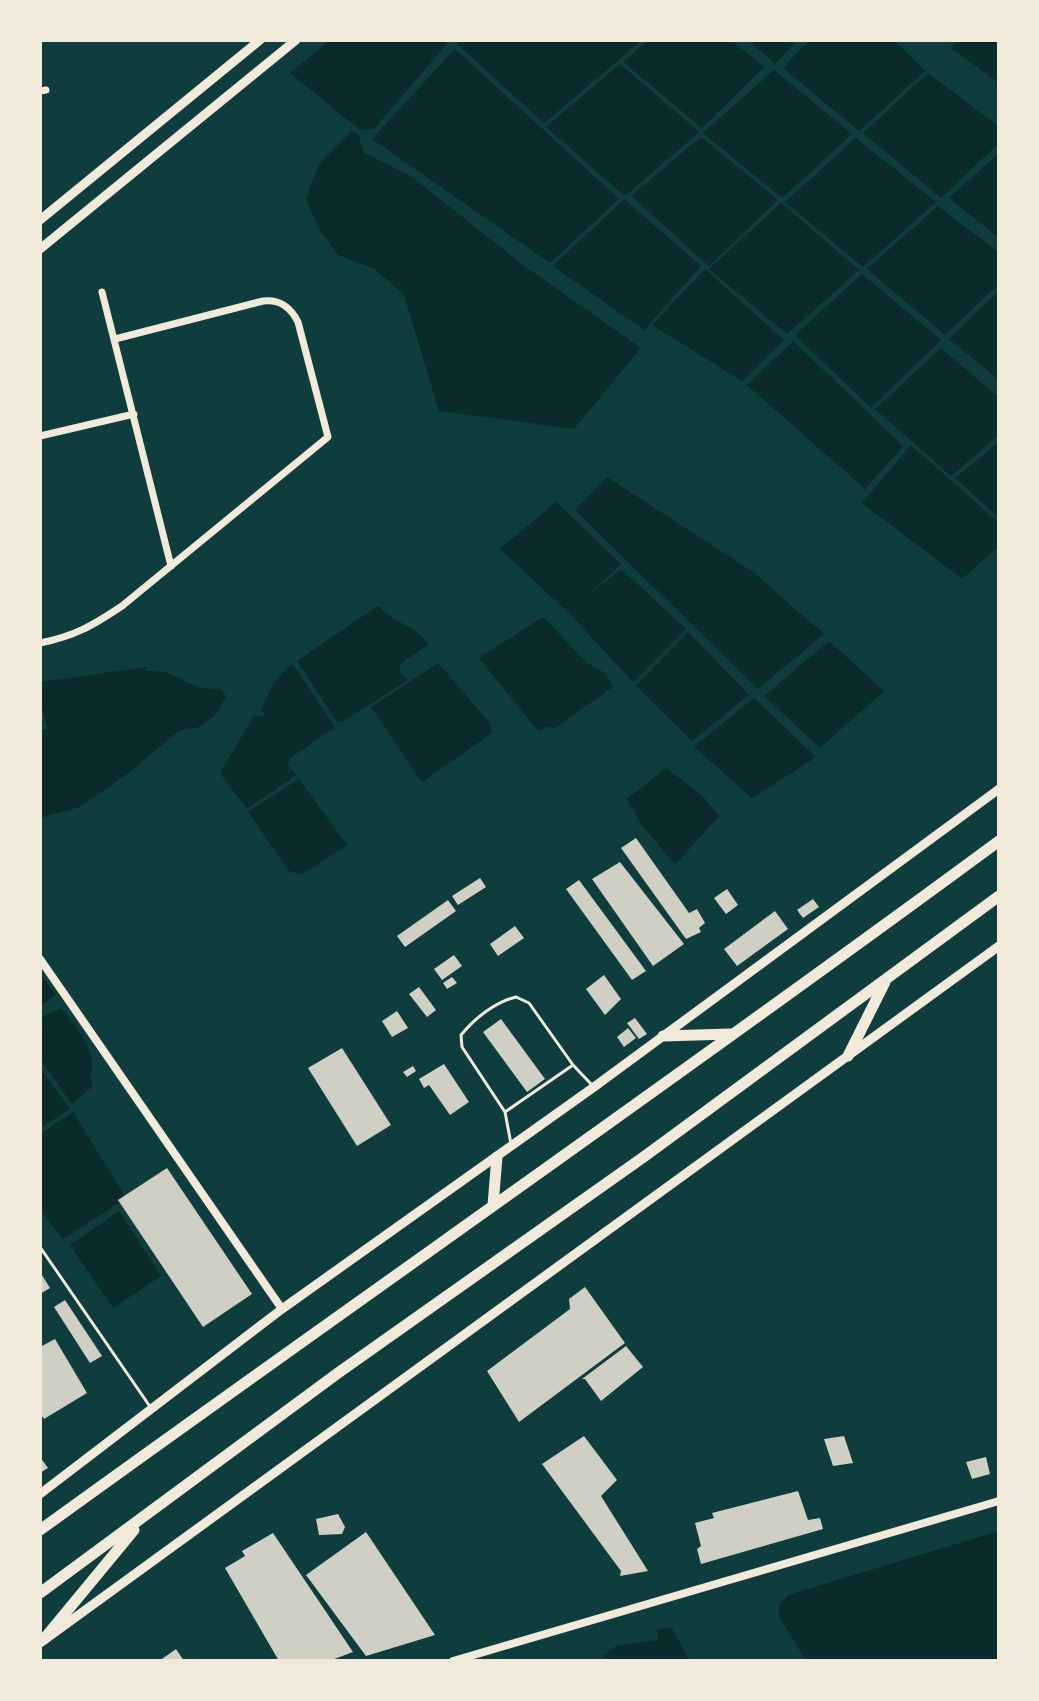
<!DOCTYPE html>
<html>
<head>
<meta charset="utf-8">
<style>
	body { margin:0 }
	#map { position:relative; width:1039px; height:1701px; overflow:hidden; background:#0f3d3e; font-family:Karla,sans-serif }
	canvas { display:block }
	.frame { position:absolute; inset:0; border:42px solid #f1e9da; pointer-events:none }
</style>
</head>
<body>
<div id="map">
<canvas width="1039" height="1701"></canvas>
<div class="frame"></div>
</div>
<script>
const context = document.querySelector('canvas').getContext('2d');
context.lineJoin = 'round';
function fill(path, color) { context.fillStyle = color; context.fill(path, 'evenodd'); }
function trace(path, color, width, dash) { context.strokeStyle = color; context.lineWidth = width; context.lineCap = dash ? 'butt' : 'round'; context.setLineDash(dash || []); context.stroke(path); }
const water = new Path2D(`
	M 330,40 L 450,40 L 374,129 L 360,130 L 290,73 Z
	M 461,40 L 642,40 L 544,123 L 457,44 Z
	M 648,40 L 731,40 L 764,67 L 702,128 L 623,62 Z
	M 748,40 L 797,40 L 775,64 Z
	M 810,40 L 894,40 L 925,71 L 859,131 L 783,68 Z
	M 957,40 L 999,40 L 999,83 L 951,48 Z
	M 455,49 L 619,199 L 550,263 L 372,139 Z
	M 620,64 L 699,132 L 625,196 L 546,127 Z
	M 774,70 L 852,134 L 782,198 L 703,133 Z
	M 928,73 L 999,127 L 999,143 L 941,198 L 863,133 Z
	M 352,131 L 359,136 L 363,152 L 412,177 L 523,265 L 641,348 L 574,429 L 439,411 L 404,295 L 375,269 L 338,255 L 320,231 L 306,199 L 319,164 Z
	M 701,137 L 778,200 L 709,266 L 631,196 Z
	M 856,138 L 936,202 L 863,267 L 785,202 Z
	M 999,153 L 999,238 L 949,198 Z
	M 624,199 L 701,266 L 644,330 L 553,266 Z
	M 781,203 L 859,270 L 787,334 L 709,269 Z
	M 938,206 L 999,253 L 999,284 L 945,335 L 867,269 Z
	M 705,269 L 784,340 L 742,381 L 652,325 Z
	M 862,274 L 941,340 L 871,408 L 795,335 Z
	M 999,291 L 999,380 L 949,339 Z
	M 793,341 L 903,446 L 865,489 L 747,385 Z
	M 941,348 L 999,398 L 999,434 L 951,476 L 875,409 Z
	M 999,442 L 999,518 L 955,478 Z
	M 911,445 L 999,523 L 999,546 L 962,579 L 862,503 Z
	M 607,477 L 753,572 L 824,634 L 758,689 L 575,510 Z
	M 556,502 L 621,564 L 586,597 L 621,569 L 686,629 L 633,682 L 569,613 L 500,549 Z
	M 376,607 L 380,607 C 393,624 416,624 428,645 L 400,664 L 400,672 L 408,680 L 342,722 L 337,722 L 297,661 Z
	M 543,617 L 587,663 L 605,673 L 613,687 L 555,728 L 547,727 L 538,731 L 479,658 Z
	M 688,632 L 749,695 L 692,741 L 636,686 Z
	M 829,641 L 884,691 L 820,748 L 764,696 Z
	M 292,663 L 335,727 L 289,759 L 288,765 L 296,775 L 247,809 L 222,776 L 221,771 L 254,716 L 265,716 L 261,710 L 275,681 Z
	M 438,663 L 490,723 L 492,733 L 422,782 L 371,707 Z
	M 146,667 L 146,671 L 166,672 L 199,688 L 221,689 L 226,696 L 216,715 L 197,728 L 180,730 L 127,774 L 80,807 L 40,818 L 40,731 L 48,729 L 40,700 L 40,682 Z
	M 754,698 L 816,757 L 752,798 L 694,747 Z
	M 666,768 L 702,795 L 719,816 L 675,865 L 642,825 L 627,799 Z
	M 299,779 L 347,845 L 303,874 L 290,872 L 248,812 Z
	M 40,974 L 56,995 L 40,1006 Z
	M 61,1008 C 74,1022 100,1056 90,1075 L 93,1086 L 72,1104 L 40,1059 L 40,1028 L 43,1024 L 40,1018 Z
	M 40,1068 L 70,1109 L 40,1128 Z
	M 73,1112 L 126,1198 L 63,1239 L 40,1210 L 40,1134 Z
	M 119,1211 L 161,1276 L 113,1308 L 70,1245 Z
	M 999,1531 L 999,1661 L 806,1661 L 779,1616 L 779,1606 L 788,1595 Z
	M 671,1627 L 690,1661 L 607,1661 L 603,1656 L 616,1646 L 657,1640 L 657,1630 Z`);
const building = new Path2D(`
	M 636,838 L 689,913 L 697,909 L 705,923 L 699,928 L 701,932 L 686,939 L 621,848 Z
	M 620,862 L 684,944 L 653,966 L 592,879 Z
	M 480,878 L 486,887 L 458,905 L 452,896 Z
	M 579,880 L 646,971 L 632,980 L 566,889 Z
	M 727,889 L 738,905 L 726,914 L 714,898 Z
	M 813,899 L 819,907 L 803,918 L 797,910 Z
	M 448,900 L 456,911 L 405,947 L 397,936 Z
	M 775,911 L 788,929 L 737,966 L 724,949 Z
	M 515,926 L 524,938 L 498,956 L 490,944 Z
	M 454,955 L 462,966 L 442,980 L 434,969 Z
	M 604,975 L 621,999 L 605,1015 L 586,989 Z
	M 452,977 L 457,983 L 447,989 L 443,983 Z
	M 419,987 L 436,1010 L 427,1017 L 409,994 Z
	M 397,1011 L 408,1028 L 392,1037 L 382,1021 Z
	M 635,1018 L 647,1034 L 639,1039 L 627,1023 Z
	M 501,1019 L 545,1079 L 527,1092 L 483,1032 Z
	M 628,1028 L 636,1038 L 624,1047 L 617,1037 Z
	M 342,1048 L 391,1125 L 357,1146 L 308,1068 Z
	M 444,1064 L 469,1102 L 450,1115 L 429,1085 L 424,1088 L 419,1079 Z
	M 413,1066 L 416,1071 L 407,1077 L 403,1072 Z
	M 167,1168 L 252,1294 L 203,1327 L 118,1200 Z
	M 40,1272 L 50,1288 L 40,1294 Z
	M 585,1287 L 625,1343 L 519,1422 L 487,1371 L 570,1309 L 569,1299 Z
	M 65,1300 L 102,1356 L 90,1363 L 54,1307 Z
	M 55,1339 L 87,1393 L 44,1419 L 40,1413 L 40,1347 Z
	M 626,1346 L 643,1367 L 601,1401 L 585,1379 L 582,1379 Z
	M 584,1436 L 617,1480 L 601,1496 L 648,1571 L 620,1576 L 621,1571 L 542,1464 Z
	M 844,1436 L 853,1463 L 833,1466 L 824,1439 Z
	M 40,1457 L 48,1468 L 40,1473 Z
	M 986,1457 L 990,1474 L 972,1479 L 966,1462 Z
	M 798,1491 L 808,1520 L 820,1518 L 823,1529 L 701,1564 L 697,1549 L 701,1546 L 695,1523 L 714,1518 L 712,1513 Z
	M 338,1514 L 345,1527 L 342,1534 L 319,1535 L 316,1519 Z
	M 366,1532 L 435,1635 L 366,1656 L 306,1575 Z
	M 273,1533 L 353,1652 L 329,1661 L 279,1661 L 225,1568 L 245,1556 L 242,1551 Z
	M 176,1649 L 184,1661 L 159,1661 Z`);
const service = new Path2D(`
	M 505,1112 L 573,1065
	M 511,1144 L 505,1112 L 462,1047 L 461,1035 C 475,1018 495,1002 516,997 L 529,1003 L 573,1065 L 591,1084
	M 40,1247 L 151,1408`);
const minor = new Path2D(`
	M 40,91 L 46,90
	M 102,292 L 171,566
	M 40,436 L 134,414
	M 40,643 C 75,636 92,626 122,606 L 328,437 L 298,322 C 291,308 281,299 263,301 L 115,339`);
const tertiary = new Path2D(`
	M 40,959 L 282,1309
	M 453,1661 L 999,1501`);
const secondary = new Path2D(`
	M 40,220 L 260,40
	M 40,249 L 296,40
	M 40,1494 L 282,1309 L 594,1087 L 999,789
	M 40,1643 L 999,946`);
const trunk = new Path2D(`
	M 663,1036 L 730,1034
	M 848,1056 L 885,982
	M 493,1205 L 497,1157
	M 40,1530 C 359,1299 682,1075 999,841
	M 40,1593 L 338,1373 L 645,1156 L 999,896
	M 44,1639 L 134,1530`);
fill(water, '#0a2a2b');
fill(building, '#cfcfc3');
trace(service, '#f1e9da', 3);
trace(minor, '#f1e9da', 7);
trace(tertiary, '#f1e9da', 8);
trace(secondary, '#f1e9da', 9);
trace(trunk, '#f1e9da', 11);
</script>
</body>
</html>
